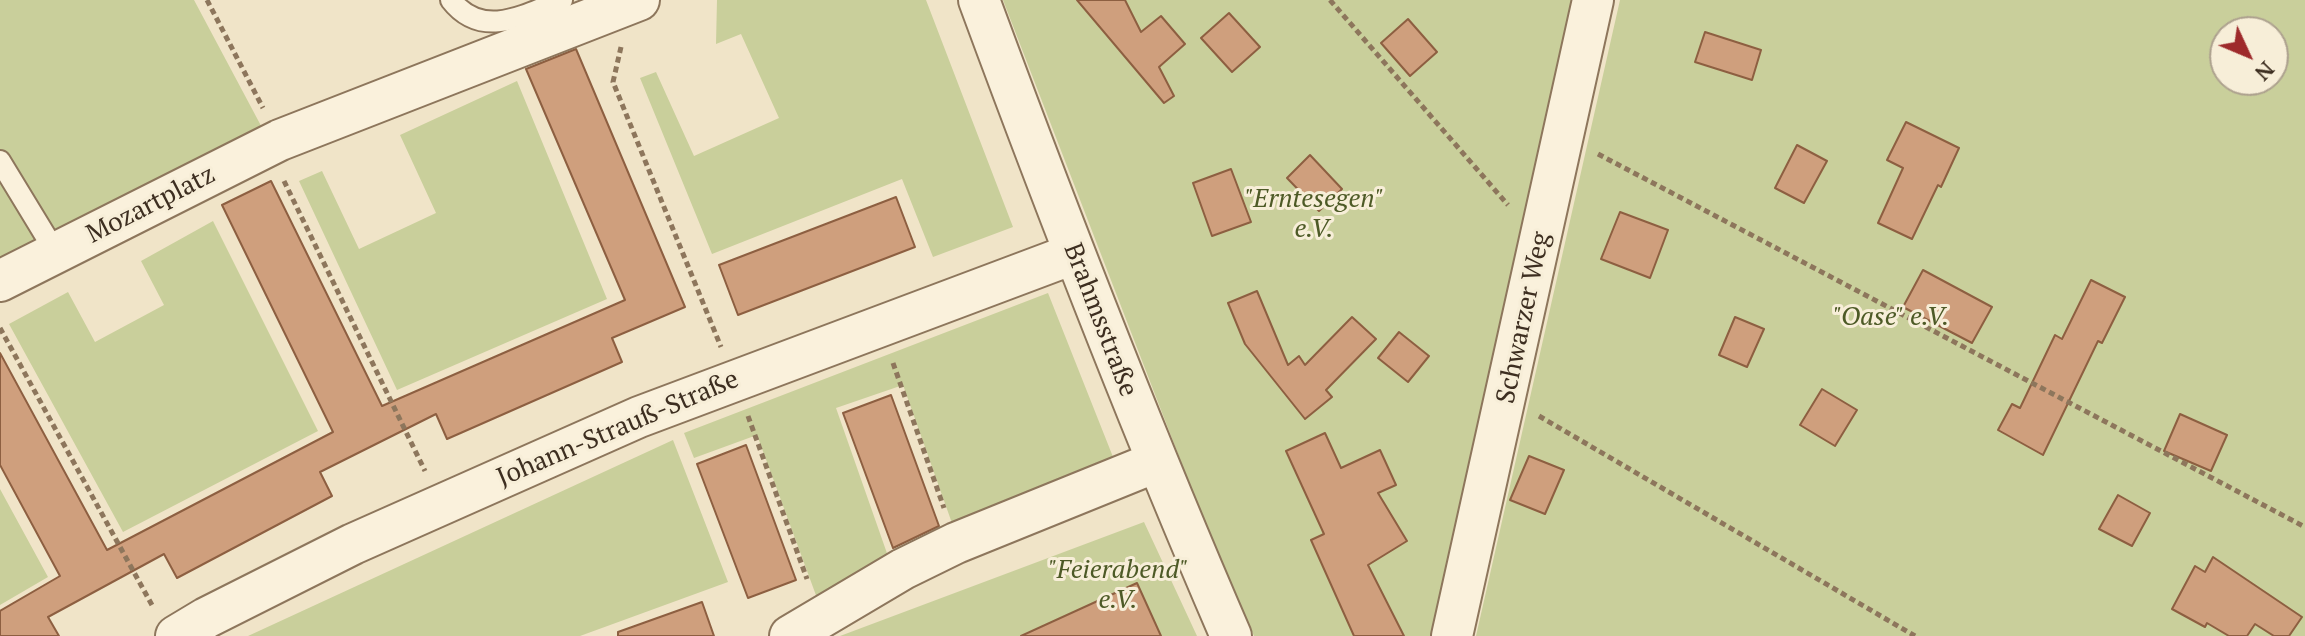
<!DOCTYPE html>
<html>
<head>
<meta charset="utf-8">
<style>
	body { margin:0 }
	#map { position:relative; width:2305px; height:636px; overflow:hidden; background:#f0e4c8; font-family:"PT Serif",serif }
	canvas { display:block }
	.north { position:absolute; left:2209px; top:16px; width:80px; height:80px; box-sizing:border-box; background:#f7eed8; border:2px solid #ada18e; border-radius:50%; rotate:134deg; font-size:22px; font-weight:700; line-height:32px; text-align:center; color:#3d2e20 }
	.north::after { content:''; display:block; margin:auto; width:28px; height:36px; background:#9e2a2b; clip-path:polygon(50% 0,100% 100%,50% 72%,0 100%) }
</style>
</head>
<body>
<div id="map">
<canvas width="2305" height="636"></canvas>
<div class="north">N</div>
</div>
<script>
const context = document.querySelector('canvas').getContext('2d');
context.lineJoin = 'round';
function fill(path, color) { context.fillStyle = color; context.fill(path, 'evenodd'); }
function trace(path, color, width, dash) { context.strokeStyle = color; context.lineWidth = width; context.lineCap = dash ? 'butt' : 'round'; context.setLineDash(dash || []); context.stroke(path); }
function label(font, color, halo, rows, align = 'center') {
  context.font = font + ' "PT Serif",serif'; context.lineWidth = 6; context.setLineDash([]); context.textBaseline = 'middle'; context.strokeStyle = halo; context.fillStyle = color; for (const [text, x, y, turn = 0] of rows) {
    context.save(); context.translate(x, y); context.rotate((+turn || 0) * Math.PI / 180); context.textAlign = isNaN(turn) ? turn : align; if (halo) context.strokeText(text, 0, 0); context.fillText(text, 0, 0); context.restore();
  }
}
const green = new Path2D(`
	M 0,0 L 194,0 L 267,137 L 0,273 Z
	M 717,0 L 926,0 L 1013,227 L 933,257 L 902,179 L 712,254 L 640,78 L 656,72 L 694,156 L 779,118 L 741,34 L 716,44 Z
	M 1003,0 L 1577,0 L 1443,636 L 1254,636 L 1220,563 Z
	M 1620,0 L 2305,0 L 2305,636 L 1476,636 ZM 2225,32 L 2273,32 L 2273,80 L 2225,80 Z
	M 517,81 L 607,299 L 397,390 L 299,181 L 322,171 L 359,249 L 436,213 L 400,135 Z
	M 213,221 L 318,431 L 123,532 L 9,324 L 68,292 L 95,342 L 164,305 L 141,261 Z
	M 1048,293 L 1115,462 L 953,526 L 903,385 L 836,408 L 889,559 L 817,598 L 757,435 L 694,458 L 684,433 Z
	M 673,440 L 728,582 L 580,636 L 248,636 Z
	M 0,489 L 48,577 L 0,605 Z
	M 1144,522 L 1197,636 L 840,636 Z`);
const building = new Path2D(`
	M 1077,0 L 1125,0 L 1141,32 L 1161,16 L 1185,44 L 1159,67 L 1174,96 L 1164,103 Z
	M 1229,13 L 1260,47 L 1232,72 L 1201,38 Z
	M 1408,19 L 1437,52 L 1410,76 L 1381,43 Z
	M 1705,32 L 1761,50 L 1752,80 L 1695,62 Z
	M 576,49 L 685,307 L 612,338 L 622,362 L 447,439 L 436,414 L 320,472 L 332,496 L 177,578 L 164,554 L 48,617 L 59,636 L 0,636 L 0,611 L 60,576 L 0,465 L 0,353 L 107,550 L 333,432 L 222,205 L 271,181 L 382,406 L 625,300 L 526,69 Z
	M 1906,122 L 1959,148 L 1941,187 L 1938,185 L 1912,239 L 1878,223 L 1903,168 L 1887,160 Z
	M 1797,145 L 1827,161 L 1804,203 L 1775,188 Z
	M 1310,155 L 1342,189 L 1319,211 L 1287,178 Z
	M 1231,169 L 1251,222 L 1212,236 L 1193,183 Z
	M 896,197 L 915,247 L 738,315 L 719,265 Z
	M 1620,212 L 1668,230 L 1650,278 L 1601,259 Z
	M 1923,270 L 1992,307 L 1972,343 L 1903,307 Z
	M 2091,280 L 2125,297 L 2102,343 L 2098,341 L 2043,455 L 1998,430 L 2012,404 L 2020,408 L 2055,335 L 2062,339 Z
	M 1257,291 L 1288,365 L 1299,356 L 1305,365 L 1352,317 L 1376,339 L 1326,390 L 1332,397 L 1305,419 L 1245,344 L 1228,303 Z
	M 1735,317 L 1764,329 L 1747,367 L 1719,355 Z
	M 1399,332 L 1429,356 L 1408,382 L 1378,358 Z
	M 1822,389 L 1857,410 L 1835,446 L 1800,425 Z
	M 891,395 L 939,526 L 893,548 L 843,413 Z
	M 2180,414 L 2227,435 L 2211,471 L 2164,451 Z
	M 1325,433 L 1341,468 L 1380,450 L 1396,485 L 1378,493 L 1407,541 L 1368,565 L 1404,636 L 1354,636 L 1311,540 L 1324,534 L 1286,451 Z
	M 746,445 L 796,580 L 748,598 L 697,464 Z
	M 1529,456 L 1564,470 L 1545,514 L 1510,500 Z
	M 2118,495 L 2150,513 L 2132,546 L 2099,529 Z
	M 2213,557 L 2302,617 L 2289,636 L 2274,636 L 2255,624 L 2247,636 L 2229,636 L 2207,623 L 2205,627 L 2172,609 L 2195,566 L 2205,572 Z
	M 1137,583 L 1161,636 L 1021,636 Z
	M 702,602 L 714,636 L 618,636 L 618,632 Z`);
const path = new Path2D(`
	M 207,0 L 263,108
	M 1330,0 L 1508,205
	M 621,47 L 613,82 L 721,347
	M 1598,154 L 2305,527
	M 284,181 L 425,471
	M 0,328 L 153,607
	M 893,363 L 944,508
	M 748,416 L 807,579
	M 1539,416 L 1915,636`);
const lane = new Path2D(`
	M 451,0 C 482,40 525,15 562,0
	M 0,161 L 56,253`);
const street = new Path2D(`
	M 979,0 C 1058,214 1140,426 1231,636
	M 0,281 L 280,140 L 639,0
	M 176,636 L 206,618 L 353,544 L 639,417 L 1073,254
	M 790,636 L 903,569 L 956,543 L 1156,462
	M 1452,636 L 1593,0`);
const parkNames = [
	["\"Erntesegen\"",1314,200],
	["e.V.",1314,230],
	["\"Oase\" e.V.",1891,318],
	["\"Feierabend\"",1118,571],
	["e.V.",1118,601]
];
const streetNames = [
	["Mozartplatz",151,205,-27],
	["Schwarzer Weg",1524,318,-78],
	["Brahmsstraße",1100,320,69],
	["Johann-Strauß-Straße",618,429,-23]
];
fill(green, '#c9cf9b');
fill(building, '#cf9f7d');
trace(building, '#8d5f41', 2);
trace(lane, '#8d765c', 24);
trace(street, '#8d765c', 44);
trace(path, '#8d765c', 5, [6, 4]);
trace(lane, '#faf1dc', 20);
trace(street, '#faf1dc', 40);
label('italic 26px', '#4d5a26', '#f7eed8', parkNames);
label('26px', '#3d2e20', '#f7eed8', streetNames);
</script>
</body>
</html>
